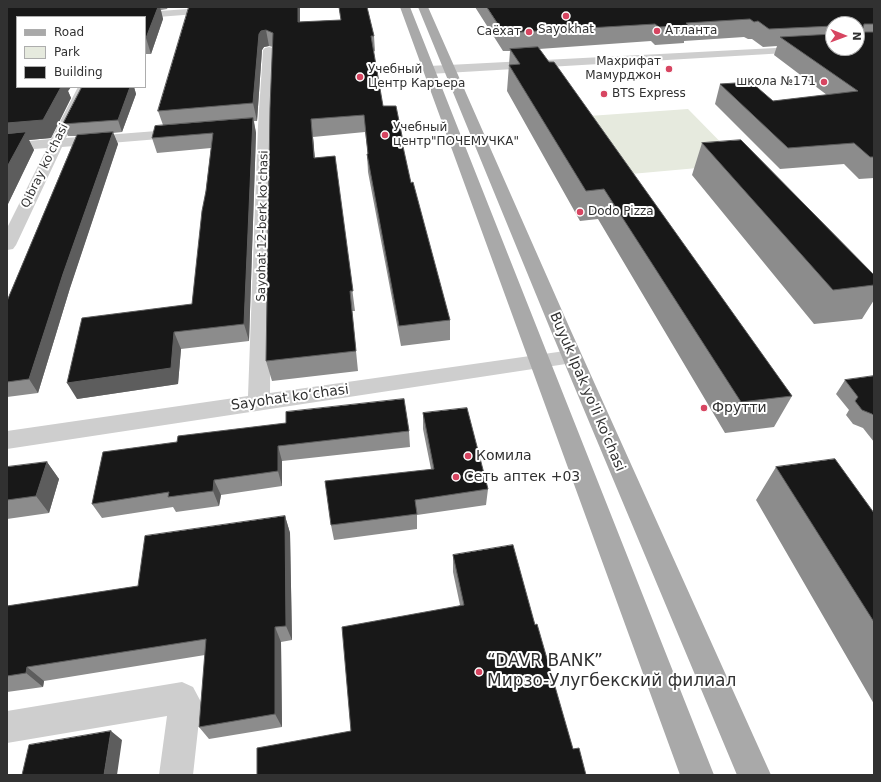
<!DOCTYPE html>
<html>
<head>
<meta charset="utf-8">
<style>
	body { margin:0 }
	#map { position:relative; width:881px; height:782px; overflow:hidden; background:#fff; font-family:"DejaVu Sans",sans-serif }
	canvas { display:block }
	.frame { position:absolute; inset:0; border:8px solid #313131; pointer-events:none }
	.legend { position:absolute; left:16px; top:16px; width:130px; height:72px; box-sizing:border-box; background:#fff; border:1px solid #adadad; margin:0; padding:5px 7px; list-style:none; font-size:12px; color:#313131 }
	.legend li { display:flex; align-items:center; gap:8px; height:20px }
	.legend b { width:20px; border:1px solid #adadad }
	.north { position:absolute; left:825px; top:16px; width:40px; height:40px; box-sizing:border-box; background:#fff; border:1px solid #adadad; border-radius:50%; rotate:91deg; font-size:11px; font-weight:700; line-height:16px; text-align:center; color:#313131 }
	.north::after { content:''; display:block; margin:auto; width:14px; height:18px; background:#d74561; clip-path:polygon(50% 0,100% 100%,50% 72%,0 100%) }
</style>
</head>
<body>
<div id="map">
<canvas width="881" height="782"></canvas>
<div class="frame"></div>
<ul class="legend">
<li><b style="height:5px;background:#a9a9a9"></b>Road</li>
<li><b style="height:11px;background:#e6eade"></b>Park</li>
<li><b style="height:11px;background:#181818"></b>Building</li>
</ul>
<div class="north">N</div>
</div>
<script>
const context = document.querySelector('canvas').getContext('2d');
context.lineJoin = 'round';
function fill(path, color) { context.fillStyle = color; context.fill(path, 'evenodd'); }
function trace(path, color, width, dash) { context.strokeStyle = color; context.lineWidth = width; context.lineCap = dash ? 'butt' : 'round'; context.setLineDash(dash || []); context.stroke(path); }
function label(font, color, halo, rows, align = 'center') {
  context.font = font + ' "DejaVu Sans",sans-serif'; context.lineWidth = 4; context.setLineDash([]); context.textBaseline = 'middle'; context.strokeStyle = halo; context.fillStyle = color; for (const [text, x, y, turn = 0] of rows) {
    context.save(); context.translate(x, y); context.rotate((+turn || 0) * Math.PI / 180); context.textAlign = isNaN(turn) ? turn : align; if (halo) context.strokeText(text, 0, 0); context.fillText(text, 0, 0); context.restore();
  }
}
const green = new Path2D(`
	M 688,109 L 742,164 L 631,174 L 589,116 Z`);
const minor = new Path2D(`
	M 217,7 L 222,8 L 223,10 L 222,12 L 145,18 L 111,17 L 116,14 Z
	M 833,45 L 833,48 L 839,48 L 837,50 L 429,74 L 425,73 L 423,70 L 425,67 L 429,66 Z
	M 269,47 L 273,48 L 275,50 L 272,126 L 270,393 L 572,350 L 579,352 L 582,357 L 579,362 L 7,449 L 7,431 L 248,396 L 258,126 L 263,50 L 265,48 Z
	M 78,87 L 90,87 L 66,138 L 183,129 L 188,130 L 190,133 L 188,136 L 183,137 L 62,147 L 16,245 L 13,249 L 7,250 L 7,228 L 47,148 L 7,151 L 7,143 L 51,139 Z
	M 182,682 L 193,687 L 201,702 L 193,775 L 159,775 L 167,716 L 7,743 L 7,711 Z`);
const major = new Path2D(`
	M 400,7 L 410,7 L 714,775 L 680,775 Z
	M 418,7 L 428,7 L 571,331 L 771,775 L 737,775 L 551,331 Z`);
const wall = new Path2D(`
	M 7,7 L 168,7 L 167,9 L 161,10 L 163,19 L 151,54 L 145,54 L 145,17 L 17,17 L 17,87 L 71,87 L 68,91 L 71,98 L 51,138 L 29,140 L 34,150 L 7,206 Z
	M 189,7 L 300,22 L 341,20 L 339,7 L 367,7 L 374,36 L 375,51 L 373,52 L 383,106 L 403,141 L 403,149 L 411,183 L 450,320 L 450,340 L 401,346 L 368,172 L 367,154 L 368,154 L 365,132 L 313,137 L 315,158 L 335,156 L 355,311 L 352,311 L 358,371 L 272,381 L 266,361 L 273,47 L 269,46 L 264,47 L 262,50 L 257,121 L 254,121 L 256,133 L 249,341 L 181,349 L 178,384 L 77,399 L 192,304 L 211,148 L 157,153 L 152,138 L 163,125 L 158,111 Z
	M 475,7 L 874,7 L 874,178 L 859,179 L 844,164 L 780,169 L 715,104 L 720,84 L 773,101 L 827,95 L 774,55 L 777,46 L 763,47 L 752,39 L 748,39 L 744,37 L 684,41 L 684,43 L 655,45 L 651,41 L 539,49 L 792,396 L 774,427 L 725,433 L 598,219 L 580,221 L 507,91 L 510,51 L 503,51 ZM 833,24 L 857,24 L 833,48 Z
	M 82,87 L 134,87 L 136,94 L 122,132 L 113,133 L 118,144 L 70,288 L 38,393 L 7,397 L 7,301 L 76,136 L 68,136 L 63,124 Z
	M 702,143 L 874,275 L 874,300 L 862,319 L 814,324 L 692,175 Z
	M 874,376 L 874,442 L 863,428 L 853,424 L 846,415 L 849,410 L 836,394 L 845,380 Z
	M 423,413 L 488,489 L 486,505 L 417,515 L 417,529 L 334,540 L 331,525 L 431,469 L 423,429 Z
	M 409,431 L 410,447 L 282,461 L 282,486 L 221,495 L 219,506 L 176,512 L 173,507 L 102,518 L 92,504 L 103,452 Z
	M 47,462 L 59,479 L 49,513 L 7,519 L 7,467 Z
	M 776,467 L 874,513 L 874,704 L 756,500 Z
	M 285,516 L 290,533 L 292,640 L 281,642 L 282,727 L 209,739 L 199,727 L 205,655 L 44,681 L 43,687 L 7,692 L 7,606 L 138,586 Z
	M 453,555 L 535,625 L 573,749 L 351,731 L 460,605 L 453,572 Z`);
const shadedWall = new Path2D(`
	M 158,7 L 160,7 L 163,19 L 151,54 L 146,38 Z
	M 298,7 L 300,7 L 300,38 L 298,22 Z
	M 266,30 L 269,46 L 264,47 L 262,50 L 257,121 L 253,103 L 259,34 L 261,31 Z
	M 60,87 L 71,87 L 68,91 L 71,98 L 51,138 L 29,140 L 34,150 L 7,206 L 7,123 Z
	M 130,87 L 134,87 L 136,94 L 122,132 L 118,120 Z
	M 253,118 L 256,133 L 249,341 L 244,324 Z
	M 311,119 L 313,137 L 316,176 L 314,158 Z
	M 113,132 L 118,144 L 70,288 L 38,393 L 29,379 L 63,274 Z
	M 174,332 L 181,349 L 178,384 L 77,399 L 67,383 Z
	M 278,446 L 282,461 L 282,486 L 278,471 Z
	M 47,462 L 59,479 L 49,513 L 36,496 Z
	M 214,480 L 221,495 L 219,506 L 213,491 Z
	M 285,516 L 290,533 L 292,640 L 286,626 Z
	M 275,627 L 281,642 L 282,727 L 275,714 Z
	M 27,667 L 44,681 L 43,687 L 26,673 Z
	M 111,731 L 122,740 L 117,775 L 104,775 Z`);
const building = new Path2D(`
	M 7,7 L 158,7 L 146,38 L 145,38 L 145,17 L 17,17 L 17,87 L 61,87 L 43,120 L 7,123 Z
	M 189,7 L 298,7 L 298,22 L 341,20 L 339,7 L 367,7 L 374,36 L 371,36 L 383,106 L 396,106 L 403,141 L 402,142 L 411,183 L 413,182 L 450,320 L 399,326 L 367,154 L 368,154 L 364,115 L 311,119 L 314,158 L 335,156 L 353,291 L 350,291 L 356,351 L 266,361 L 270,108 L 273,33 L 266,30 L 261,31 L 259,34 L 253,103 L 158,111 Z
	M 487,7 L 874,7 L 874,24 L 864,24 L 863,29 L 859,30 L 864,32 L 874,32 L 874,157 L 870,157 L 854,143 L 788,148 L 720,84 L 751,82 L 773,101 L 858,91 L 780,37 L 833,34 L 833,48 L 857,48 L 857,24 L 833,24 L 833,26 L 769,29 L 758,21 L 754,22 L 750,19 L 686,23 L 688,25 L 659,27 L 655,24 L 504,33 Z
	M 538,47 L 549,62 L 554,62 L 792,396 L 741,402 L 604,189 L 586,191 L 509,65 L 520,64 L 510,49 Z
	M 82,87 L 130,87 L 118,120 L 63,124 Z
	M 253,118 L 244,324 L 174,332 L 171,368 L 67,383 L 82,318 L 192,304 L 202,211 L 206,191 L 213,133 L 152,138 L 155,126 Z
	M 26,132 L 7,167 L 7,134 Z
	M 113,132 L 63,274 L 29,379 L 7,382 L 7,301 L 77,135 Z
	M 741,140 L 874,275 L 874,285 L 833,290 L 702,143 Z
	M 874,376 L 874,416 L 872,414 L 862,410 L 855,401 L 858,397 L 845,380 Z
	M 404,399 L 409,431 L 278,446 L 278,471 L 214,480 L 213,491 L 168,497 L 169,492 L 92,504 L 103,452 L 177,442 L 178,436 L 286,423 L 286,412 Z
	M 467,408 L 488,489 L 415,500 L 417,514 L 331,525 L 325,481 L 434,469 L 423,413 Z
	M 835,459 L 874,513 L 874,622 L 776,467 Z
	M 47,462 L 36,496 L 7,500 L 7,467 Z
	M 285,516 L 286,626 L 275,627 L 275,714 L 199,727 L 206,639 L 27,667 L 26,673 L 7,676 L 7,606 L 138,586 L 145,536 Z
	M 513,545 L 535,625 L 537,624 L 573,749 L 579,748 L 586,775 L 257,775 L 257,748 L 351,731 L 342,627 L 464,605 L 453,555 Z
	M 111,731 L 104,775 L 22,775 L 29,745 Z`);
const markers = [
	[566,16,4,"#d74561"],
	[657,31,4,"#d74561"],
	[529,32,4,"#d74561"],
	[669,69,4,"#d74561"],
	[360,77,4,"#d74561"],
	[824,82,4,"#d74561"],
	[604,94,4,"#d74561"],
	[385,135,4,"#d74561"],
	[580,212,4,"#d74561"],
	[704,408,4,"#d74561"],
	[468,456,4,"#d74561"],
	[456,477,4,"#d74561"],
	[479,672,4,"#d74561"]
];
const farPoinames = [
	["Sayokhat",566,30,"center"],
	["Атланта",665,31],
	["Саёхат",521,32,"right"],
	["Махрифат",661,62,"right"],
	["Мамурджон",661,76,"right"],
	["Учебный",368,70],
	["Центр Каръера",368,84],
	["школа №171",816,82,"right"],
	["BTS Express",612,94],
	["Учебный",393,128],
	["центр\"ПОЧЕМУЧКА\"",393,142],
	["Dodo Pizza",588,212]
];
const farStreetnames = [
	["Qibray ko'chasi",45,166,-64],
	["Sayohat 12-berk ko'chasi",263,226,-89]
];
const streetNames = [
	["Buyuk Ipak yo'li ko'chasi",587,392,67],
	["Sayohat koʻchasi",290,398,-8]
];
const poiNames = [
	["Фрутти",712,408],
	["Комила",476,456],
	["Сеть аптек +03",464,477]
];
const nearPoinames = [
	["“DAVR BANK”",487,662],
	["Мирзо-Улугбекский филиал",487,682]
];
fill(green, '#e6eade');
fill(minor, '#cecece');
fill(major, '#a9a9a9');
fill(wall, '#8c8c8c');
fill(shadedWall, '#5d5d5d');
fill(building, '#181818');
trace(building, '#5d5d5d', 1);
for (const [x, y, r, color] of markers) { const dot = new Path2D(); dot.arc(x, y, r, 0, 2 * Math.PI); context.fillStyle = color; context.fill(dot); trace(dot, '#fff', 1.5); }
label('12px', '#313131', '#fff', farPoinames, 'left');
label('12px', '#313131', '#fff', farStreetnames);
label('14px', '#313131', '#fff', streetNames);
label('14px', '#313131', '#fff', poiNames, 'left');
label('17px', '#313131', '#fff', nearPoinames, 'left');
</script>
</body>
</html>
